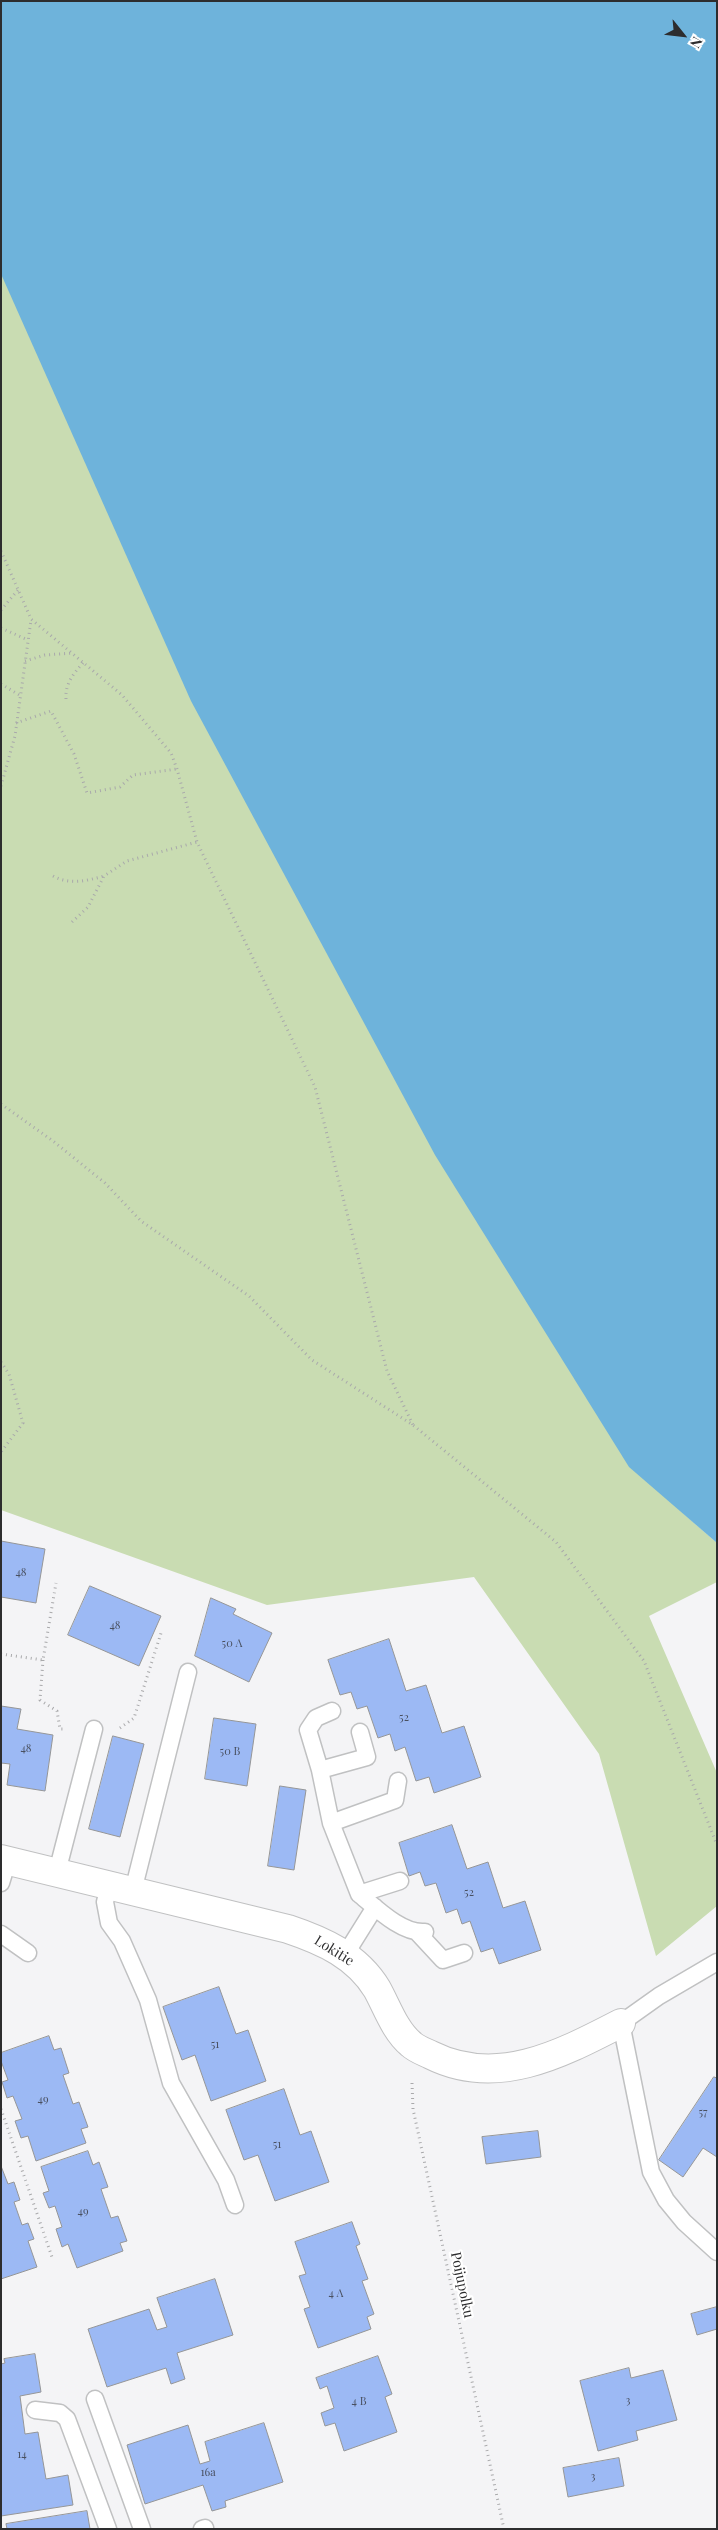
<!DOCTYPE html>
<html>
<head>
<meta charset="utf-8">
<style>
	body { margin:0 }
	#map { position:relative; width:718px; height:2530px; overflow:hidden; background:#f4f4f6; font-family:"Playfair Display",serif }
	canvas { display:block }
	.frame { position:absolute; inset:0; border:2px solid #2d2d2e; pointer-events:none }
	.north { position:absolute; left:658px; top:10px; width:50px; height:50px; -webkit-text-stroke:4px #fff; paint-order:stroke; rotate:119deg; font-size:14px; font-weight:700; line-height:20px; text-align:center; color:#2d2d2e }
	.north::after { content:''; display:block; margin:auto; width:18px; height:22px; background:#2d2d2e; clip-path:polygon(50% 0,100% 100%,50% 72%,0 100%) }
</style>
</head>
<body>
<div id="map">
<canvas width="718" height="2530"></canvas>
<div class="frame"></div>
<div class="north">N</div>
</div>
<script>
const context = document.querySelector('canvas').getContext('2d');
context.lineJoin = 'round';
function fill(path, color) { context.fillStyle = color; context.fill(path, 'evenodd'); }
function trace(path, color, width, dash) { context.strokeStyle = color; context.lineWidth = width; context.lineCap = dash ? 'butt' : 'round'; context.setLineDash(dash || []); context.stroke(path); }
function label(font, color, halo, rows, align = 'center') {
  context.font = font + ' "Playfair Display",serif'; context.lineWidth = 4.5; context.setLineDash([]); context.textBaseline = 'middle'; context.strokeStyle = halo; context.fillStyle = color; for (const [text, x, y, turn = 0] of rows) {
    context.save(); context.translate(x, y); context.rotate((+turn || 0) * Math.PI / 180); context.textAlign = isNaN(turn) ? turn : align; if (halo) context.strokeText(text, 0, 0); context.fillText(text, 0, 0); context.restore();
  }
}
const green = new Path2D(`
	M 1,1 L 684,1514 L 717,1543 L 717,1582 L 649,1616 L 717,1773 L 717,1906 L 656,1956 L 599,1754 L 474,1577 L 267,1605 L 1,1510 Z`);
const water = new Path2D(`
	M 1,1 L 717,1 L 717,1543 L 629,1467 L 435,1155 L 191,701 L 1,274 Z`);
const building = new Path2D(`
	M 1,1541 L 45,1549 L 36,1603 L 1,1597 Z
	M 90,1586 L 161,1616 L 139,1666 L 68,1635 Z
	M 211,1598 L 236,1609 L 233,1614 L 272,1633 L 249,1682 L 195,1656 Z
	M 389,1639 L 406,1691 L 426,1685 L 442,1733 L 464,1726 L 481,1777 L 434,1793 L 429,1777 L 416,1781 L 405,1747 L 395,1751 L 390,1734 L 378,1738 L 367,1706 L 357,1709 L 351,1692 L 340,1695 L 328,1660 Z
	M 1,1706 L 21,1709 L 17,1729 L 53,1735 L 45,1791 L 7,1785 L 10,1764 L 1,1763 Z
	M 214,1718 L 256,1724 L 247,1786 L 205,1779 Z
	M 113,1736 L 144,1744 L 120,1837 L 89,1829 Z
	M 280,1786 L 306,1790 L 294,1870 L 268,1866 Z
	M 452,1825 L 467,1869 L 488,1862 L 503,1908 L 525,1901 L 541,1950 L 499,1964 L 493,1948 L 481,1952 L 470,1921 L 462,1924 L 457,1909 L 446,1913 L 436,1883 L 425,1886 L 420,1872 L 409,1876 L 399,1843 Z
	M 219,1987 L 236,2034 L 248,2030 L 266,2081 L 211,2101 L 195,2055 L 182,2060 L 163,2007 Z
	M 49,2036 L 54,2050 L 61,2048 L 69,2073 L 63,2075 L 73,2104 L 79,2102 L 88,2127 L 81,2129 L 86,2143 L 36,2161 L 28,2136 L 21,2138 L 15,2121 L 22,2119 L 13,2096 L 7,2098 L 2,2082 L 8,2080 L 1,2061 L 1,2053 Z
	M 714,2077 L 717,2078 L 717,2157 L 703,2148 L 683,2177 L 659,2160 Z
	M 284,2089 L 300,2135 L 311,2131 L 329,2182 L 275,2201 L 258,2155 L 244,2160 L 226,2110 Z
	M 538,2131 L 541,2157 L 486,2164 L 482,2137 Z
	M 88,2151 L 93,2165 L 99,2162 L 108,2187 L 101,2189 L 111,2218 L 118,2216 L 127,2241 L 120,2243 L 123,2251 L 77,2268 L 68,2244 L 62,2247 L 56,2229 L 62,2227 L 55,2206 L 49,2208 L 43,2193 L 49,2191 L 41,2167 Z
	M 1,2166 L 8,2184 L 14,2182 L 20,2200 L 14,2202 L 22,2225 L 28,2223 L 34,2239 L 28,2241 L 37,2267 L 1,2279 Z
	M 352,2222 L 360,2244 L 356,2246 L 368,2279 L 362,2281 L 374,2314 L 367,2317 L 371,2329 L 318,2348 L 304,2309 L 310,2307 L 299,2276 L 306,2274 L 295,2242 Z
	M 215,2279 L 233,2335 L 177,2353 L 185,2379 L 171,2384 L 166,2368 L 107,2387 L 88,2329 L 149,2309 L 157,2330 L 167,2327 L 157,2298 Z
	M 717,2307 L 717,2329 L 697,2335 L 691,2314 Z
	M 35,2354 L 41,2392 L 20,2396 L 25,2434 L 38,2432 L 46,2479 L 68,2475 L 73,2505 L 1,2516 L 1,2364 L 5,2363 L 4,2359 Z
	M 378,2356 L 392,2394 L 385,2397 L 397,2432 L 344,2451 L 335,2423 L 325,2426 L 321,2413 L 334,2408 L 327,2386 L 320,2389 L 316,2378 Z
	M 629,2368 L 631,2378 L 663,2370 L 677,2420 L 636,2431 L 638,2440 L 598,2451 L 580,2381 Z
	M 264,2423 L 283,2482 L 225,2501 L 226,2507 L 212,2511 L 203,2485 L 145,2504 L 127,2445 L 188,2425 L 200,2464 L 210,2461 L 205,2442 Z
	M 619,2458 L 624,2486 L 568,2497 L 563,2468 Z
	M 87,2511 L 90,2529 L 7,2529 L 6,2524 Z`);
const path = new Path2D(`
	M 1,551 L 31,619 L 122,695 L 171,753 L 177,769 L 197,842 L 315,1087 L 387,1371 L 413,1425
	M 1,610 L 18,590
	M 1,628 L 28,640
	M 25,661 L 45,655 L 73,653
	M 1,684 L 21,696
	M 66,699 C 65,683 74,673 84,662
	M 16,723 L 51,711 L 74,754 L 87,793 L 120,787 L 133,775 L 177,769
	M 1,786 L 15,736 L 31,620
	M 53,876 C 70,885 86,881 104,876
	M 72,922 L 88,907 L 104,876 L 127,861 L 197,842
	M 1,1104 L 53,1141 L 105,1183 L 141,1221 L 249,1296 L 312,1360 L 413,1425 L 556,1542 L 644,1661 L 717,1845
	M 1,1362 L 9,1374 L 23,1423 L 1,1452
	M 1,1654 L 43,1660 L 56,1583
	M 43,1660 L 40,1700 L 57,1711 L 60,1729 L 66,1729
	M 120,1728 L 134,1718 L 162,1630
	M 412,2083 L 413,2109 L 504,2529
	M 1,2109 L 53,2260`);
const service = new Path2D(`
	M 332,1711 L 316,1718 L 308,1730 L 320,1770 L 367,1757 L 360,1732
	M 320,1770 L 331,1823 L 359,1894 L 400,1881
	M 331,1823 L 395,1800 L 398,1781
	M 57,1872 L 94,1729
	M 1,1883 L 8,1860
	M 109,1885 L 105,1902 L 109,1923 L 122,1941 L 148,2000 L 171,2083 L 226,2180 L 235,2205
	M 133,1891 L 188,1672
	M 359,1894 C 376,1908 402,1934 425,1932
	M 417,1932 L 443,1960 L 464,1953
	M 1,1934 L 28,1953
	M 345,1955 L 375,1907
	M 717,1962 L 659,1996 L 621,2023 L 651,2172 L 666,2200 L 684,2222 L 717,2252
	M 95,2399 L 142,2529
	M 35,2410 L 60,2413 L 67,2419 L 108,2529
	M 202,2529 L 205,2528`);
const minor = new Path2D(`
	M 1,1859 L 288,1929 C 324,1941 357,1956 377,1989 C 387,2007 395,2031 411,2044 C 416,2049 425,2052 431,2055 C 497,2088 561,2054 621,2023`);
const numberNames = [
	["48",21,1573],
	["48",115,1626],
	["50 A",232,1644],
	["52",404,1718],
	["48",26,1749],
	["50 B",230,1752],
	["52",469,1893],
	["51",215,2045],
	["49",43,2100],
	["57",703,2113],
	["51",277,2145],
	["49",83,2212],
	["4 A",336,2294],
	["3",628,2401],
	["4 B",359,2402],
	["14",22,2455],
	["16a",208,2473],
	["3",593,2477]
];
const streetNames = [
	["Lokitie",334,1951,32],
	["Poijupolku",462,2285,78]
];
fill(green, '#c9dcb2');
fill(water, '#6eb3db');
fill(building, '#9cb9f4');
trace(building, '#959697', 1);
trace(service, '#c0c1c2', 19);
trace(minor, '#c0c1c2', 30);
trace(path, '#a9a9ab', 3, [1, 4]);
trace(service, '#fff', 16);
trace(minor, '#fff', 28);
label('11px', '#495060', null, numberNames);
label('14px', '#2d2d2e', '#fff', streetNames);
</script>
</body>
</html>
